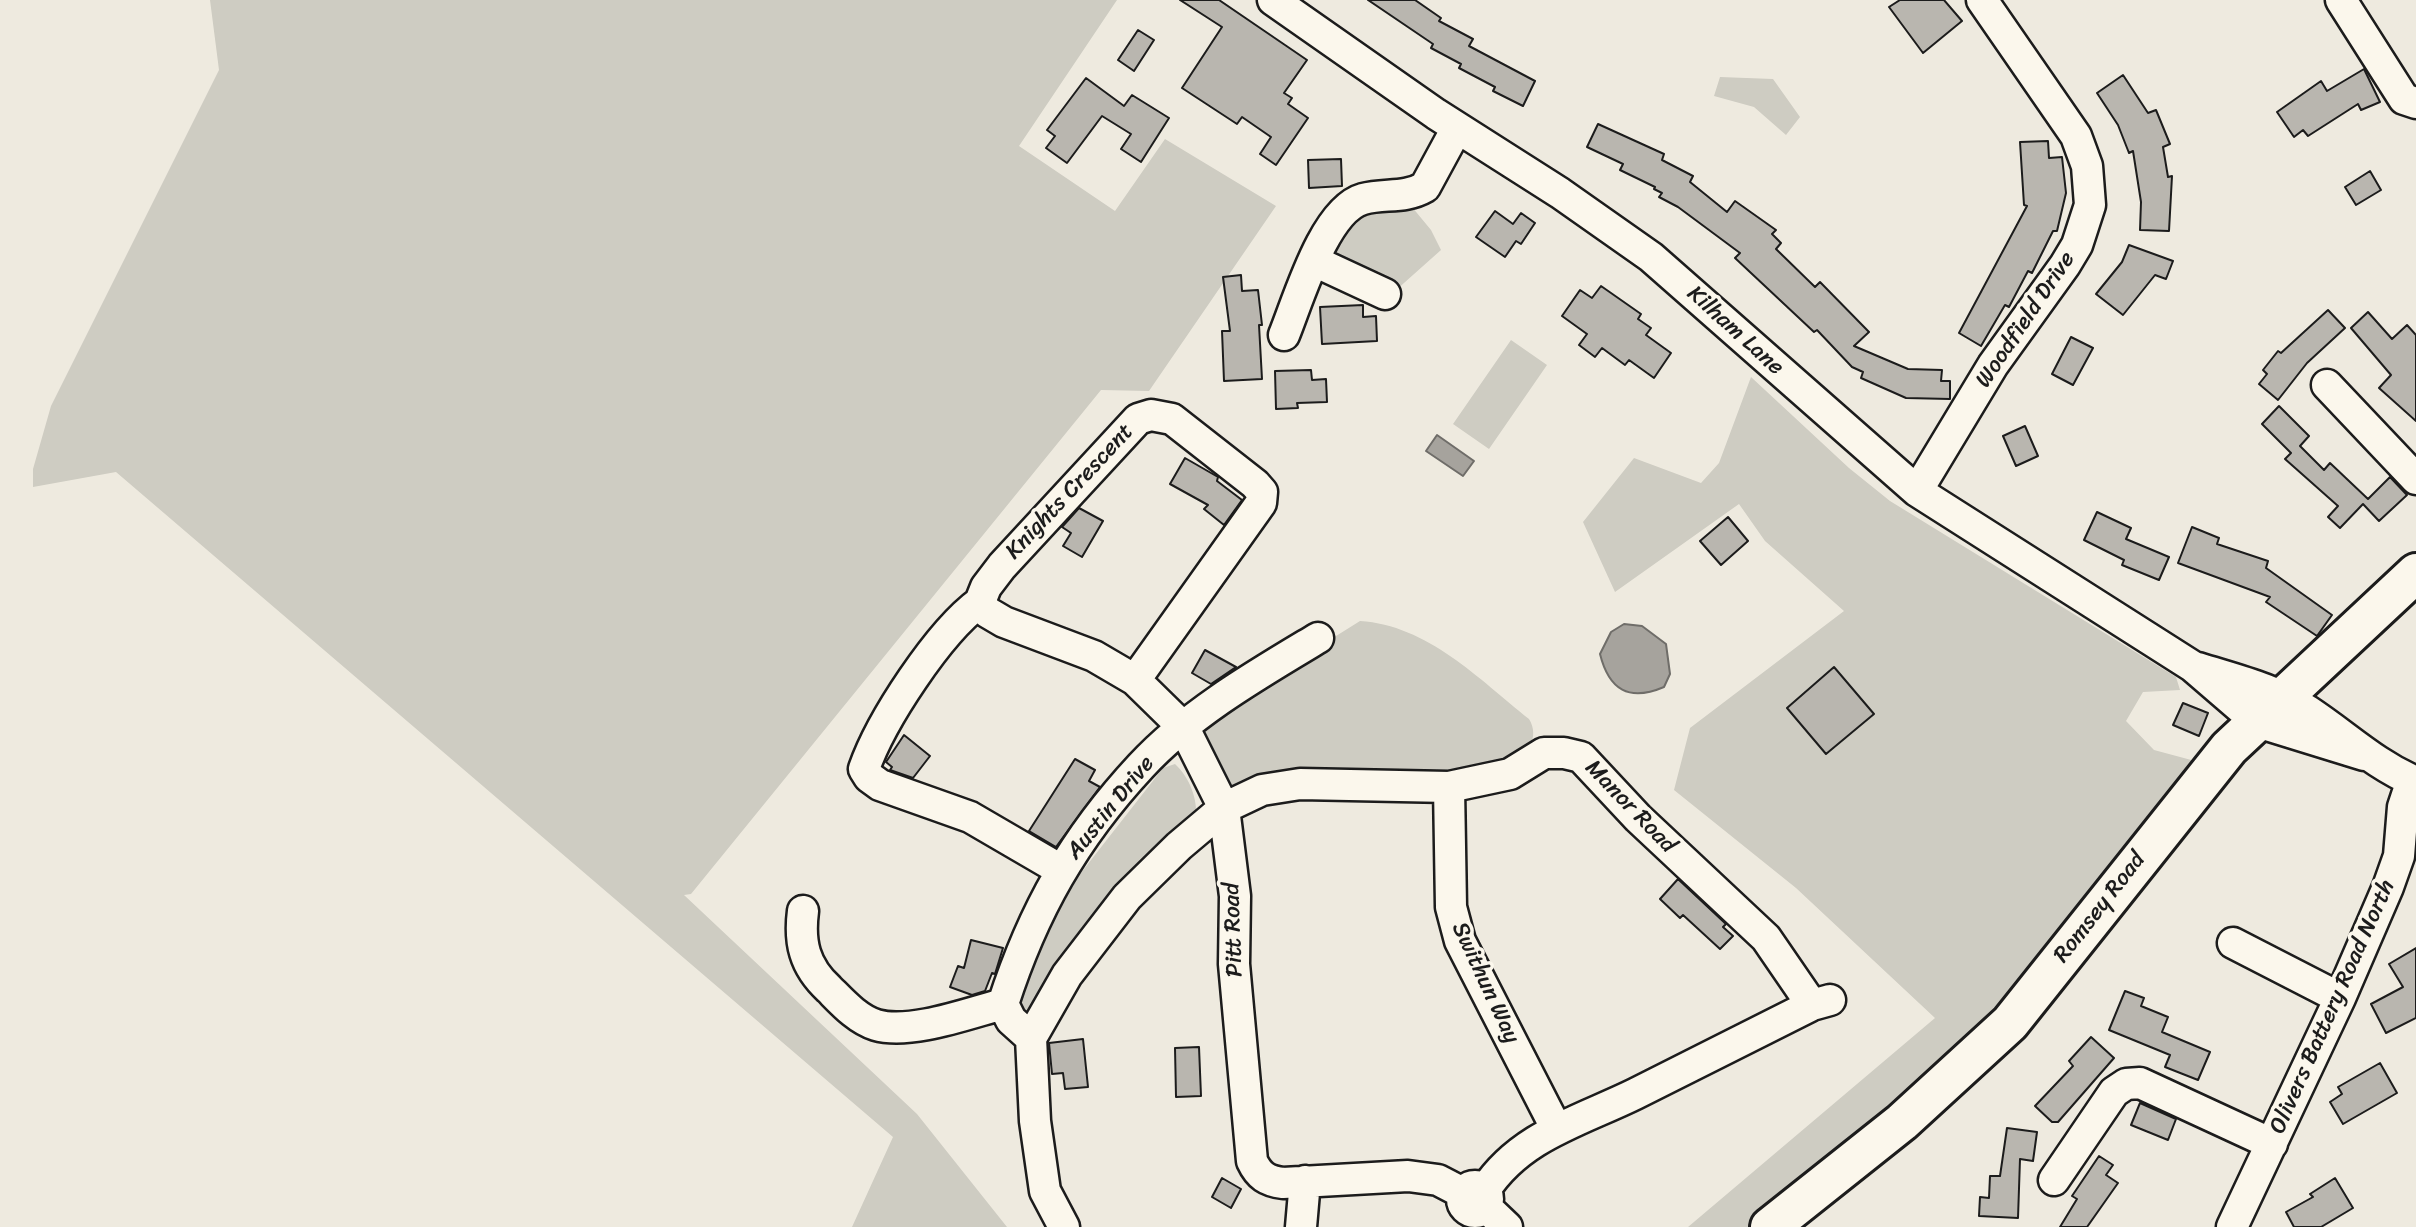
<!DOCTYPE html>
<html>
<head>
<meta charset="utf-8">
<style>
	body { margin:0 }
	canvas { display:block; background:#eeeadf }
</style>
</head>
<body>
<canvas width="2416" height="1227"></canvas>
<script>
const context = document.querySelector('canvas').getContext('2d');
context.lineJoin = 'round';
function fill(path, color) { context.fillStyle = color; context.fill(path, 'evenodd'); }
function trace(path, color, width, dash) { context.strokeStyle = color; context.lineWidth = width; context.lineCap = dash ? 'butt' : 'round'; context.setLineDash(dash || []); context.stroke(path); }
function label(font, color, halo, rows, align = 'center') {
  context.font = font + ' Sriracha,sans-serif'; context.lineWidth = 7; context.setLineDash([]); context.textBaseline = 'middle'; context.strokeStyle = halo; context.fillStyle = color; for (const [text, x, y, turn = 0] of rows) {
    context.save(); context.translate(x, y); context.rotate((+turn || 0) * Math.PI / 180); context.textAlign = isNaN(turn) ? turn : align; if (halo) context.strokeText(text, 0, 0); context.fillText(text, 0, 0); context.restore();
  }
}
const green = new Path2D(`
	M 210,0 L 1117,0 L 1019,146 L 1115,211 L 1165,139 L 1276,206 L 1149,391 L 1101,390 L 691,894 L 684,895 L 917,1114 L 1007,1227 L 852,1227 L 893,1137 L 116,472 L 33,487 L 33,469 L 51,406 L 219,70 Z
	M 1720,77 L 1773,79 L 1800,117 L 1786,135 L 1754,107 L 1714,96 Z
	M 1412,207 L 1431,230 L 1441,250 L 1395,291 L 1325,259 L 1357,212 Z
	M 1511,340 L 1547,365 L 1489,449 L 1453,424 Z
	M 1751,377 L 1849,468 L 1890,501 L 2176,677 L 2180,690 L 2143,692 L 2126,721 L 2154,750 L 2195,761 L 2001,1012 L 1751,1227 L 1688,1227 L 1935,1018 L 1796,888 L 1674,790 L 1690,728 L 1844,611 L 1765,541 L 1739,504 L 1615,592 L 1583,522 L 1634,458 L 1701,483 L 1719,463 Z
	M 1360,621 C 1427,625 1479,679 1529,719 C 1540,737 1528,755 1510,765 C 1502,769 1490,770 1482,772 L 1233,791 L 1198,731 L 1277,673 Z
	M 1175,764 C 1190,778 1198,799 1196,820 L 1032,1019 L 1012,1004 L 1048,915 L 1163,768 Z`);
const water = new Path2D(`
	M 1437,435 L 1474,461 L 1463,476 L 1426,451 Z
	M 1624,624 L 1642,626 L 1666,644 L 1670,674 L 1664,687 C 1629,702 1609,690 1600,654 L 1611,632 Z`);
const building = new Path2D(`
	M 1180,0 L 1219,0 L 1307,60 L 1284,93 L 1292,98 L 1288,104 L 1308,118 L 1276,165 L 1260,154 L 1271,137 L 1242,117 L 1237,124 L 1182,88 L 1222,27 Z
	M 1368,0 L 1415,0 L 1441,18 L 1439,21 L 1473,39 L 1469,46 L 1535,81 L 1523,106 L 1493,91 L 1495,87 L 1459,68 L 1461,64 L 1431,48 L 1433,44 Z
	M 1900,0 L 1944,0 L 1962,21 L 1923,53 L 1889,7 Z
	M 1138,30 L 1154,40 L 1134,71 L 1118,60 Z
	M 2364,69 L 2380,102 L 2361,110 L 2358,104 L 2308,136 L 2303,130 L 2294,137 L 2277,112 L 2321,81 L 2327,91 Z
	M 2123,75 L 2148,113 L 2156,110 L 2170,144 L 2163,147 L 2168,177 L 2172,176 L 2169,231 L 2140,230 L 2141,202 L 2133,151 L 2129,153 L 2118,125 L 2097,93 Z
	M 1086,78 L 1124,106 L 1132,95 L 1169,118 L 1141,162 L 1121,149 L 1131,134 L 1102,116 L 1067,163 L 1046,148 L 1055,136 L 1047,130 Z
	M 1598,124 L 1664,154 L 1662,160 L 1693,176 L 1690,182 L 1727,212 L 1735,201 L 1776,230 L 1772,234 L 1781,243 L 1776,249 L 1815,287 L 1820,282 L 1869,332 L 1854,346 L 1908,369 L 1942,370 L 1941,381 L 1950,381 L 1950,399 L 1906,398 L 1861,378 L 1863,372 L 1852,367 L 1817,330 L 1814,332 L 1735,258 L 1740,253 L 1678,207 L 1659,197 L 1662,193 L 1654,189 L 1655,187 L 1620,170 L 1623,164 L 1587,147 Z
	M 2048,141 L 2049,158 L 2062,157 L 2066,193 L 2057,231 L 2053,231 L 2032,273 L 2028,271 L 2009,307 L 2005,305 L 1981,346 L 1959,333 L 2027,206 L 2024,205 L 2020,142 Z
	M 1341,159 L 1342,186 L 1309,188 L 1308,160 Z
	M 2370,171 L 2381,190 L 2356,205 L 2345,187 Z
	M 1495,211 L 1513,224 L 1521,213 L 1535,223 L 1521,244 L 1516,241 L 1505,257 L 1476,237 Z
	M 2129,245 L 2173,261 L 2166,279 L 2155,275 L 2123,315 L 2096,294 L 2122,262 Z
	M 1241,275 L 1242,291 L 1258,290 L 1262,325 L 1259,325 L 1262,379 L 1224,381 L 1222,331 L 1230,331 L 1223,277 Z
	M 1601,286 L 1641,314 L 1638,319 L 1651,328 L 1646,335 L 1671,353 L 1654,378 L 1629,360 L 1625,365 L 1602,348 L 1595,357 L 1579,345 L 1587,334 L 1562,316 L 1580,290 L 1592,298 Z
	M 1363,305 L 1363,317 L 1376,316 L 1377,341 L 1322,344 L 1320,307 Z
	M 2328,310 L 2345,328 L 2307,363 L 2278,400 L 2259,384 L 2267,374 L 2263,370 L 2278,351 L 2281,353 Z
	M 2368,312 L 2392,339 L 2407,325 L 2416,335 L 2416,421 L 2379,388 L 2391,375 L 2351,328 Z
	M 2071,337 L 2093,348 L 2073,385 L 2052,374 Z
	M 1311,370 L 1312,380 L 1326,379 L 1327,402 L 1297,403 L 1298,408 L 1276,409 L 1275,371 Z
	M 2279,406 L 2309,436 L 2300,446 L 2324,470 L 2330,463 L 2368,499 L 2390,477 L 2407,495 L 2379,521 L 2363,504 L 2340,528 L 2328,517 L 2338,506 L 2285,459 L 2291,453 L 2262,424 Z
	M 2025,426 L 2038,456 L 2016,466 L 2003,436 Z
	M 1185,458 L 1218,477 L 1217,481 L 1242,500 L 1224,525 L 1204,509 L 1208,505 L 1170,484 Z
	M 1079,508 L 1103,521 L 1082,557 L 1063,546 L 1071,533 L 1062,527 Z
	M 2097,512 L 2131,528 L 2126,539 L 2169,557 L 2159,580 L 2122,565 L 2124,560 L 2084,540 Z
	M 1728,517 L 1748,541 L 1721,565 L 1700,541 Z
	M 2192,527 L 2219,538 L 2217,544 L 2268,561 L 2266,568 L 2332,615 L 2317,636 L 2266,602 L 2270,597 L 2178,563 Z
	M 1205,650 L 1236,667 L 1211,684 L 1192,673 Z
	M 1834,667 L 1874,714 L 1826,754 L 1787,708 Z
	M 2183,703 L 2208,713 L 2199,736 L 2173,725 Z
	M 904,735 L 930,756 L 913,778 L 890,770 L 892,767 L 886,762 Z
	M 1075,759 L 1095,770 L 1089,781 L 1100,787 L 1056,847 L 1029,831 Z
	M 1678,879 L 1726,924 L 1723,927 L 1733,936 L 1720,949 L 1683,915 L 1680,918 L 1660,899 Z
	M 971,940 L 1003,948 L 995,974 L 992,973 L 985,991 L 972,995 L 950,987 L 958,966 L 964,968 Z
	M 2416,948 L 2416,1018 L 2386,1033 L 2371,1004 L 2403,987 L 2389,964 Z
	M 2125,991 L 2144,998 L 2141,1006 L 2168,1017 L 2162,1032 L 2210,1052 L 2198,1080 L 2165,1067 L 2170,1055 L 2109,1030 Z
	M 2091,1037 L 2114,1058 L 2058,1122 L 2052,1122 L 2035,1106 L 2073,1066 L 2069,1061 Z
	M 1083,1039 L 1088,1087 L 1065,1089 L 1063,1073 L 1052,1074 L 1049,1043 Z
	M 1199,1047 L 1201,1096 L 1176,1097 L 1175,1048 Z
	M 2380,1063 L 2397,1093 L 2343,1124 L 2330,1102 L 2342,1094 L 2338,1087 Z
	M 2140,1103 L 2176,1119 L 2168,1140 L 2131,1125 Z
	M 2007,1128 L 2037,1132 L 2033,1161 L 2020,1159 L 2018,1218 L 1979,1216 L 1980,1197 L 1989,1198 L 1990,1176 L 2000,1176 Z
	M 2099,1156 L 2113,1165 L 2106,1175 L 2118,1183 L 2087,1227 L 2060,1227 L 2077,1199 L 2072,1196 Z
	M 1222,1178 L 1241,1189 L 1231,1208 L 1212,1197 Z
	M 2335,1178 L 2353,1208 L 2321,1227 L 2294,1227 L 2286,1212 L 2313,1197 L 2310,1194 Z`);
const minor = new Path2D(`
	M 1273,0 L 1436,114 L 1560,193 L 1651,257 L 1917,491 L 2192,666 L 2257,722 L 2364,755
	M 2341,0 L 2404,99 L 2416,103
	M 1314,261 L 1385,294
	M 1284,335 C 1298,301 1324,210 1363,199 C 1385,193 1404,199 1425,187 L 1457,128
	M 2327,385 L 2416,479
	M 1917,491 L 1993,365 L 2065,265 L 2077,245 L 2090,205 L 2087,166 L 2076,136 L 1982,0
	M 980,602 L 987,612 L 1004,622 L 1094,656 L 1135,680 L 1184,728 L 1224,808 L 1235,896 L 1234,964 L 1252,1161 C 1259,1176 1267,1181 1283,1183 L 1408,1176 L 1438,1180 L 1463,1193
	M 980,602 L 986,587 L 1002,566 L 1138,419 L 1151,415 L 1172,419 L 1255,484 L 1262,492 L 1261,503 L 1135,680
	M 980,602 C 939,632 881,720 864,769 L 869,777 L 880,785 L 970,817 L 1061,870
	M 2198,668 C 2236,680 2275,689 2308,711 C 2346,736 2374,764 2416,782
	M 1449,787 L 1451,907 L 1460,941 L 1556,1128
	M 803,911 C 799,942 804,966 829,989 C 842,1002 857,1019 876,1025 C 910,1035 969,1013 1003,1004
	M 2233,943 L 2340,998
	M 1031,1038 L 1011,1020 L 1003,1004 C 1033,911 1074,838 1141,766 C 1190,713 1258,674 1318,638
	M 2054,1180 L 2114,1092 L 2126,1084 L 2140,1083 L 2272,1144
	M1462 1199a13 13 0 1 1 26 0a13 13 0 1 1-26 0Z
	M 1485,1190 C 1520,1136 1580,1121 1635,1094 C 1694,1064 1753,1035 1812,1005 L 1830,1000
	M 1486,1207 L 1507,1227
	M 1064,1227 L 1045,1191 L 1035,1121 L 1031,1038 L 1067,975 L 1127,897 L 1179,846 L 1224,808 L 1262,790 L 1300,784 L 1449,787 L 1510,774 L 1544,753 L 1564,753 L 1581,757 L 1638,818 L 1766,938 L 1812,1005
	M 1301,1227 L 1305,1181
	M 2232,1227 L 2340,998 L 2388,887 L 2399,856 L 2403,807 L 2412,780`);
const major = new Path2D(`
	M 1770,1227 L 1902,1122 L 2010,1023 L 2229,748 L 2416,573`);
const streetNames = [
	["Woodfield Drive",2026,320,-56],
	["Kilham Lane",1735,331,42],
	["Knights Crescent",1070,492,-47],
	["Manor Road",1630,807,46],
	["Austin Drive",1111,808,-51],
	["Romsey Road",2100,908,-52],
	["Pitt Road",1234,930,-92],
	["Swithun Way",1485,983,65],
	["Olivers Battery Road North",2333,1007,-66]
];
fill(green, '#ceccc2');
fill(water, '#a6a39d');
trace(water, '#6f6d69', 2);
fill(building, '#b9b6af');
trace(building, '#1c1c1c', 2);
trace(minor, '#1c1c1c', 35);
trace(major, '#1c1c1c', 44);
trace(minor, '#fbf7ec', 30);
trace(major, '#fbf7ec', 38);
label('23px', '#1c1c1c', '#fbf7ec', streetNames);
</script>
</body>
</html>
